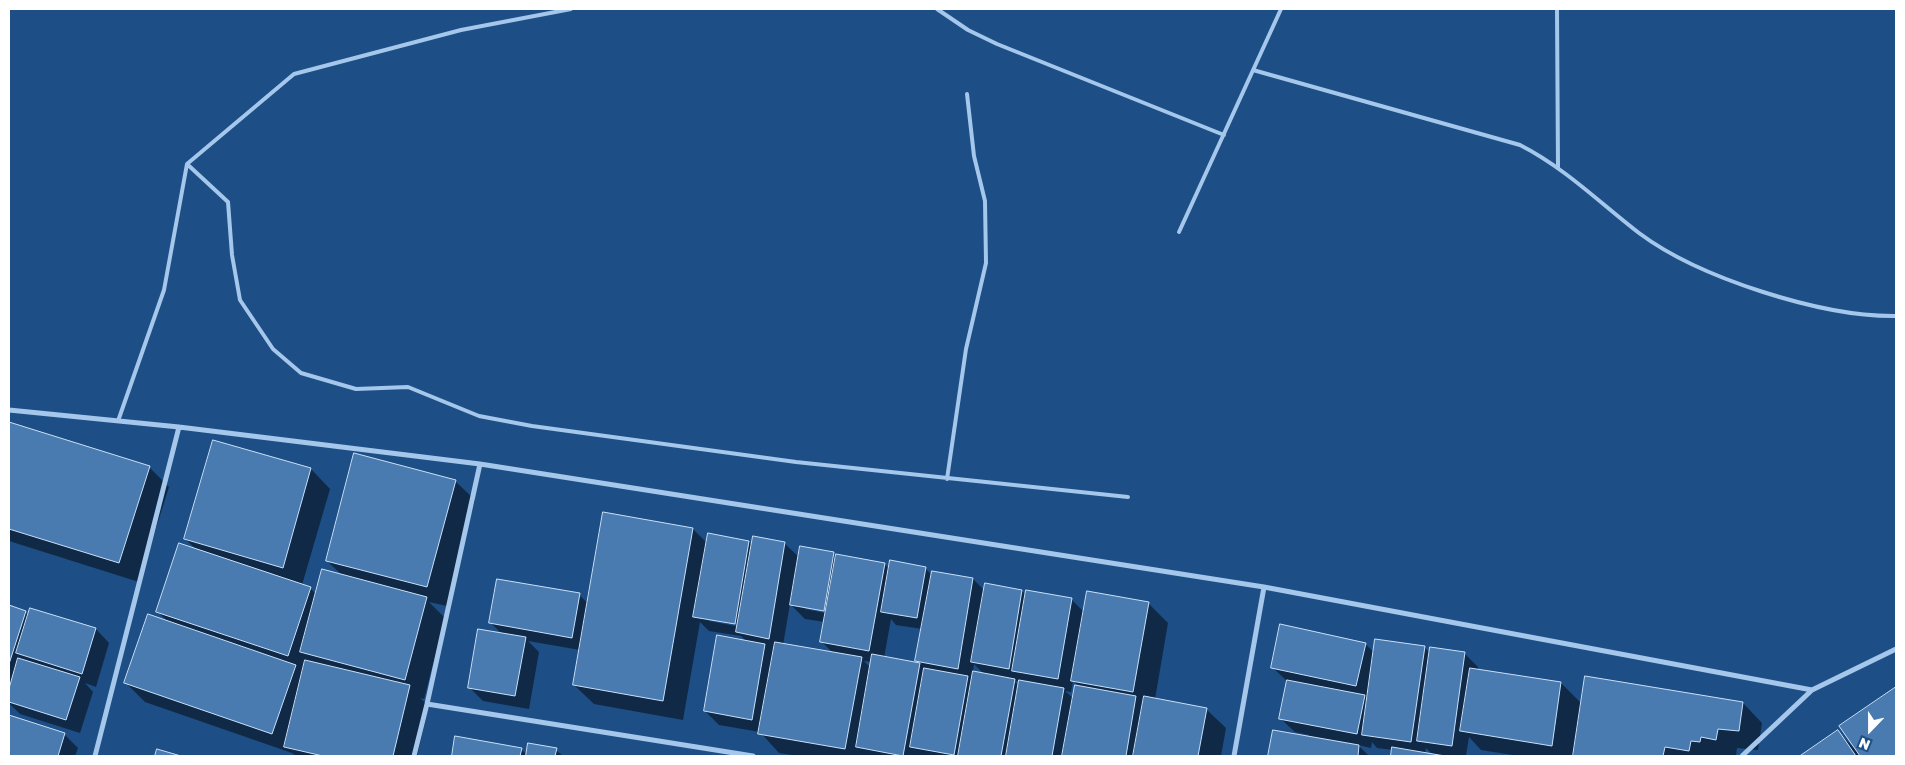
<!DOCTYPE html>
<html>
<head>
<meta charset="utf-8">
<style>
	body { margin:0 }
	#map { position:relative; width:1905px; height:765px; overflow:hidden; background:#1d4e85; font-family:"Golos Text",sans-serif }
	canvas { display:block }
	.frame { position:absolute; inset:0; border:10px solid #fff; pointer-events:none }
	.north { position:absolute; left:1845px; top:705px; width:50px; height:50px; -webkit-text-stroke:4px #1d4e85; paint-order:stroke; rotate:202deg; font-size:14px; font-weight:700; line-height:20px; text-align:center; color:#fff }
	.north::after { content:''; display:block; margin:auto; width:18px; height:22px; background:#fff; clip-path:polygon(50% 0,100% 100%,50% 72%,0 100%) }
</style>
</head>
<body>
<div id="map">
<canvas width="1905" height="765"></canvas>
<div class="frame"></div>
<div class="north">N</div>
</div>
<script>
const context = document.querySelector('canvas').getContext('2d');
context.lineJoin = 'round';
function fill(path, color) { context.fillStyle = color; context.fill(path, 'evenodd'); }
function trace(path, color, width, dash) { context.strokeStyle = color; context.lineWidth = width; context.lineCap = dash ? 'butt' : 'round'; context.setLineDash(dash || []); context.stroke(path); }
const shadow = new Path2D(`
	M 10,424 L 149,467 L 169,487 L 139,582 L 9,541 Z
	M 311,469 L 330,489 L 302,585 L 310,588 L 316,594 L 343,576 L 327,561 L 455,481 L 475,500 L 447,606 L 429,602 L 445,618 L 424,699 L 420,698 L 429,706 L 417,756 L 296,756 L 292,753 L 145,702 L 126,683 L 168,622 L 158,612 L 197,550 L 185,539 Z
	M 604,514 L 693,529 L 708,544 L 749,542 L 752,546 L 754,538 L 785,544 L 800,558 L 833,554 L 837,557 L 884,564 L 890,569 L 925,568 L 932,575 L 973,579 L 985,591 L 1022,591 L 1026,595 L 1072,600 L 1085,613 L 1148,603 L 1168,623 L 1155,699 L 1206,709 L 1226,728 L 1221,756 L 798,756 L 779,753 L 760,732 L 719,725 L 705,711 L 747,642 L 741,636 L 709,631 L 700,622 L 683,720 L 594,704 L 574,685 L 580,650 L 528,641 L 539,652 L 529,709 L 483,701 L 469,687 L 502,634 L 491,623 L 579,595 L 589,604 ZM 790,604 L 805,619 L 825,622 L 822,642 L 833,653 L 783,645 ZM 805,607 L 830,611 L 830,614 L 805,609 ZM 709,619 L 741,624 L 741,627 L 709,621 ZM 891,619 L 896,625 L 922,629 L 916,663 L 884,658 ZM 864,661 L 872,662 L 871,668 ZM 974,664 L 985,675 L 973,672 ZM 1014,681 L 1020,682 L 1020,686 ZM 1073,681 L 1080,687 L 1074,699 L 1065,691 L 1071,692 Z
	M 9,607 L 25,612 L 29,616 L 96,629 L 109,643 L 96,687 L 85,683 L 93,692 L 80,733 L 20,714 L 9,703 Z
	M 1365,644 L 1375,653 L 1424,647 L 1430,653 L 1464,653 L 1478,667 L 1478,670 L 1561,683 L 1582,704 L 1586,677 L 1743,703 L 1762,723 L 1758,750 L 1737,748 L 1736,756 L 1519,756 L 1481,750 L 1469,737 L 1466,756 L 1392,756 L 1393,750 L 1377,748 L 1372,742 L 1371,748 L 1358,745 L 1369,756 L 1269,756 L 1274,732 L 1309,738 L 1309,735 L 1295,732 L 1281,719 L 1288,682 L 1272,667 ZM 1426,748 L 1433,755 L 1425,754 Z
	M 1896,688 L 1896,756 L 1802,756 L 1838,732 L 1854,748 L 1841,726 Z
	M 9,717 L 64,734 L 78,748 L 75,756 L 9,756 Z
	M 456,738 L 521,749 L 527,755 L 556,750 L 563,756 L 453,756 Z`);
const building = new Path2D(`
	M 9,422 L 150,466 L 119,563 L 9,529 Z
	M 213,440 L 311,468 L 283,568 L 184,539 Z
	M 354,453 L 456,480 L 427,587 L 326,561 Z
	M 603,512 L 693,528 L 663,701 L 573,685 Z
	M 708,533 L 749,541 L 735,624 L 693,617 Z
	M 753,536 L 785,542 L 769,639 L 736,632 Z
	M 179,543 L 311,587 L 288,656 L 156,612 Z
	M 800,546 L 834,552 L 824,611 L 790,605 Z
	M 836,554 L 885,563 L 869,651 L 820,642 Z
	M 890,560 L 926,567 L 917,618 L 881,612 Z
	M 322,569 L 427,597 L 405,680 L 300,652 Z
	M 932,571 L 973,578 L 958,669 L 915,661 Z
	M 497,579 L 580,593 L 572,638 L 489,623 Z
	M 985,583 L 1022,590 L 1009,669 L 971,662 Z
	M 1026,590 L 1072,598 L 1058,679 L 1012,671 Z
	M 1087,591 L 1149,602 L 1133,692 L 1071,681 Z
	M 9,605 L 26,611 L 9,664 Z
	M 30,608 L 96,628 L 82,674 L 16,653 Z
	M 148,614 L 296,665 L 272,734 L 124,683 Z
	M 1280,624 L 1366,643 L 1356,686 L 1271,668 Z
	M 478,629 L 526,637 L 515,696 L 468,688 Z
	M 717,635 L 765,644 L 752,720 L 704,711 Z
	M 1375,639 L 1425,646 L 1411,742 L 1362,735 Z
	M 775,642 L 862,657 L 845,749 L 758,734 Z
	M 1430,647 L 1465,652 L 1452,746 L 1417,741 Z
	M 872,654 L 920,663 L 903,756 L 856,747 Z
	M 18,658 L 80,677 L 66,720 L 9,702 L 9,689 Z
	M 305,660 L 410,685 L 393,756 L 323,756 L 284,747 Z
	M 924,668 L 968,676 L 954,755 L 910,747 Z
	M 1470,668 L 1561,682 L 1552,746 L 1460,731 Z
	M 973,671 L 1015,679 L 1001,756 L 958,756 Z
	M 1585,676 L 1743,702 L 1739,731 L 1718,729 L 1716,740 L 1701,737 L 1700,742 L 1691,741 L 1689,751 L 1665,747 L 1663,756 L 1573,756 Z
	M 1019,680 L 1064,688 L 1052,756 L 1006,756 Z
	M 1287,680 L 1365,695 L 1357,734 L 1279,719 Z
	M 1075,685 L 1136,696 L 1126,756 L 1062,756 Z
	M 1896,687 L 1896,756 L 1860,756 L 1839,726 Z
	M 1144,696 L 1207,708 L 1198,756 L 1133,756 Z
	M 9,715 L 65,733 L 58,756 L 9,756 Z
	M 1273,730 L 1359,745 L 1358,756 L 1268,756 Z
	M 1838,730 L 1856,756 L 1800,756 Z
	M 455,736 L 522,748 L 520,756 L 452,756 Z
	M 528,743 L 557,748 L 555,756 L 526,756 Z
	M 1392,747 L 1445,756 L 1391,756 Z
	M 157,749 L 181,756 L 155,756 Z`);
const lane = new Path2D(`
	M 937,9 L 968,30 L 997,44 L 1224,135
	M 1557,9 L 1558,168
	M 1253,70 L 1520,145 C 1565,168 1600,203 1639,233 C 1699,278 1822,317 1896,316
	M 187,164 L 228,202 L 232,255 L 240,300 L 273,349 L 301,373 L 356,389 L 408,387 L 479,416 L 532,426 L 796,462 L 1128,497
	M 1179,232 L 1281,9
	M 118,421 L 164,290 L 187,164 L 294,74 L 461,30 L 571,9
	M 947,479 L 966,349 L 986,263 L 985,201 L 974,156 L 967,94`);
const street = new Path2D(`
	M 9,410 L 179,427 L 480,464 L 1264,587 L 1812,690
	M 427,704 L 753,756
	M 95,756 L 179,427
	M 414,756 L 427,704 L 480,464
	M 1234,756 L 1264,587
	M 1742,756 L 1812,690 L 1896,649`);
fill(shadow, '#0007');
fill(building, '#4a7bb0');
trace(building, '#c9e0f8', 1);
trace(lane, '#a4c7eb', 4);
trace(street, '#a4c7eb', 5);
</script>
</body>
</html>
